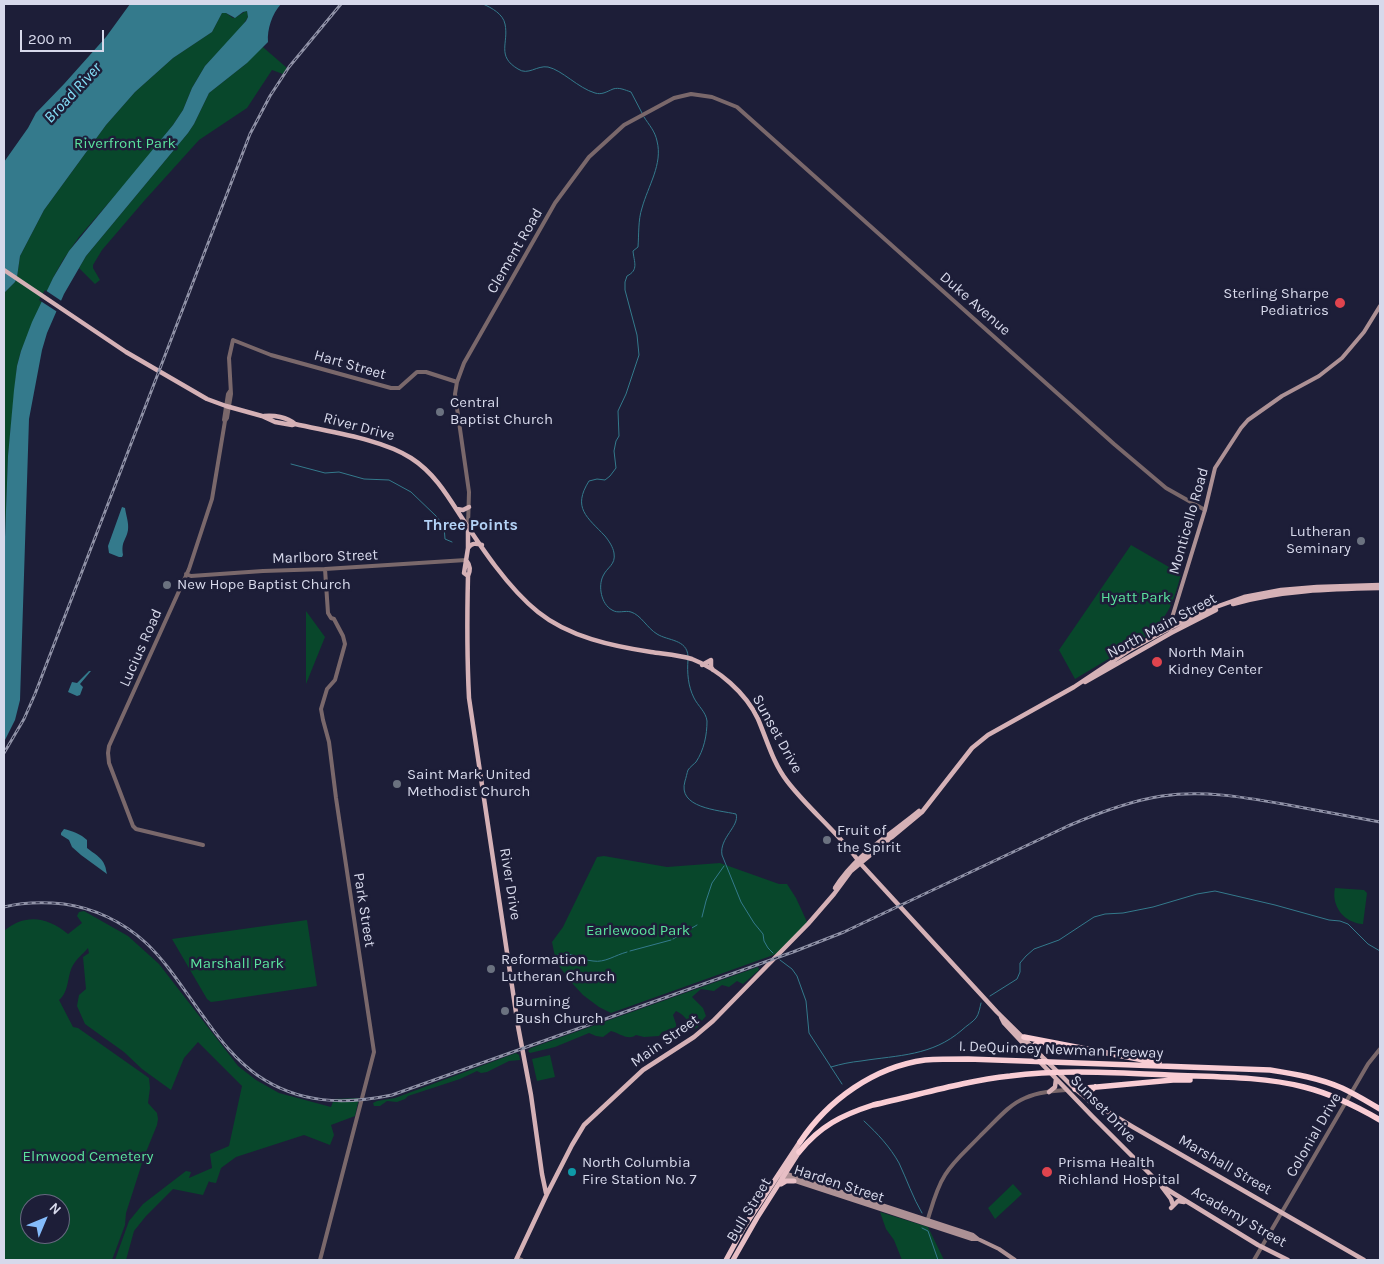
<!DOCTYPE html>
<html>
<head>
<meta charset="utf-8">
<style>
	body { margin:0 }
	#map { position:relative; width:1384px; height:1264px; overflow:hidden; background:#1d1e38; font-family:Karla,sans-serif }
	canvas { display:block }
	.frame { position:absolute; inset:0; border:5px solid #d7d9eb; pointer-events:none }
	.north { position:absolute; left:20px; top:1194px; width:50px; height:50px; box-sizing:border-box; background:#1d1e38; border:1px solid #676980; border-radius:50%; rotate:45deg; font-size:14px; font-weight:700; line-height:20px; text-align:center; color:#d7d9eb }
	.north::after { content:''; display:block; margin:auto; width:18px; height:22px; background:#84bcfb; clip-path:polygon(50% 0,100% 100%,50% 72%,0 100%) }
	.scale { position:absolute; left:20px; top:30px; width:84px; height:22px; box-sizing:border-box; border:2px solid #d7d9eb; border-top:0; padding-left:6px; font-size:15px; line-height:18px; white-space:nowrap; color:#d7d9eb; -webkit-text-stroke:4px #1d1e38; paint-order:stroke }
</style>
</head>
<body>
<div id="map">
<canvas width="1384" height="1264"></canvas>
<div class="frame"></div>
<div class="north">N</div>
<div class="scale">200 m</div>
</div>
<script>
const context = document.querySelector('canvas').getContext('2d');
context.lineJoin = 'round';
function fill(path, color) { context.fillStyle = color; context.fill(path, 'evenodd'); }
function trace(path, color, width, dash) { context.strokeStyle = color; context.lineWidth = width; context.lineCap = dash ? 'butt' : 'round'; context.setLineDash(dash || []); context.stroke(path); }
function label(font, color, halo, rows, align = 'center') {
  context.font = font + ' Karla,sans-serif'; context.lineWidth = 5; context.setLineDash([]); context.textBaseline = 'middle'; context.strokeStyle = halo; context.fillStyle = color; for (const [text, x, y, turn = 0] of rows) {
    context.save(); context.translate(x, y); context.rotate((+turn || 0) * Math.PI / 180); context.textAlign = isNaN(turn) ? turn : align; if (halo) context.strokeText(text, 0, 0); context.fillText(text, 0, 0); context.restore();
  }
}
const green = new Path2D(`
	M 247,11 L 248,17 L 241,28 L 287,68 L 283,74 L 272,70 L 247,108 L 199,140 L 144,201 L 102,250 L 93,265 L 93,268 L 100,280 L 95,284 L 79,268 L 86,256 L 188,133 L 194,124 L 209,93 L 247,63 L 239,30 L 205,66 L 192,88 L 183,110 L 173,125 L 132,176 L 79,237 L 63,260 L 53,278 L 21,351 L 17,366 L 8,456 L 4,564 L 4,293 L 15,282 L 17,277 L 20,256 L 44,210 L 106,125 L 135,92 L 173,58 L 212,32 L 222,13 L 226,13 L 233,18 C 239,17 242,12 247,11 Z
	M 1131,545 L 1181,574 C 1174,601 1168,619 1145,637 L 1075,679 L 1059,650 Z
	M 306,611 L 325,637 L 306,684 Z
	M 604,856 L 667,867 L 720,863 L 779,884 L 787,884 L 796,898 L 808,924 L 779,953 L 611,1013 L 599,1007 L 583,995 L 571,982 L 556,962 L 552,942 L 563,927 L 597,857 Z
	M 1335,888 L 1364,890 L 1367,893 L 1363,924 C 1344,923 1331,906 1335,888 Z
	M 84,911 L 128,936 L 159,964 L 238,1066 L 256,1080 L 279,1093 L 331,1107 L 334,1099 L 359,1098 L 355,1116 L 331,1125 L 334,1135 L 330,1145 L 304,1135 L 236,1157 L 221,1168 L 216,1183 L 210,1182 L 209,1181 L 203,1195 L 173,1189 L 146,1216 L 134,1231 L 126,1260 L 115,1260 L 129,1221 L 143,1204 L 186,1171 L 191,1172 L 189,1178 L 212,1168 L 210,1154 L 229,1146 L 242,1086 L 198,1042 L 184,1058 L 171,1090 L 142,1069 L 124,1052 L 85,1024 L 77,1006 L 79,995 L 86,989 L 83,957 L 89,953 L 88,948 C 83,954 76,959 72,967 C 67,978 69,992 59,1000 L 73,1027 L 78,1028 L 149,1078 L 150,1088 L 148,1103 L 157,1113 L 158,1119 L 157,1125 L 144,1157 L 126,1213 L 125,1225 L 112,1260 L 4,1260 L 4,931 C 25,913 48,917 68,934 L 82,923 L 77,916 L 79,912 ZM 30,1204 L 60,1204 L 60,1234 L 30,1234 Z
	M 307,920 L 317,986 L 219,1001 L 211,1002 L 207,999 L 172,939 Z
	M 758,967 L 759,970 L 743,984 L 737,981 L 729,987 L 722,985 L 714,991 L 701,989 L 692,997 L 703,1008 L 706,1016 L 699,1024 L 698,1027 L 695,1029 C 689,1023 684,1014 676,1011 L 673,1015 L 676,1024 L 676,1027 L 662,1032 L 659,1036 L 644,1037 L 636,1035 C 628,1041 619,1033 611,1031 L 603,1037 L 596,1036 L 589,1033 L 555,1047 L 530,1053 L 528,1051 L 531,1048 Z
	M 516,1053 L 519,1055 L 520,1060 L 509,1061 L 487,1072 L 481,1073 L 477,1071 L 460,1079 L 408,1096 L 405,1099 L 397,1102 L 387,1101 L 380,1106 L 374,1106 L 373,1103 L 377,1101 L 395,1098 Z
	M 550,1055 L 555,1077 L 537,1081 L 532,1059 Z
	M 1013,1184 L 1022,1194 L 995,1219 L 988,1208 Z
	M 880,1212 L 928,1227 L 944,1260 L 902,1260 L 894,1240 L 886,1229 Z`);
const water = new Path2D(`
	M 130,4 L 281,4 C 272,14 267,29 268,42 L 247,63 L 209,93 L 194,124 L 188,133 L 86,256 L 64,294 L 47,333 L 42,350 L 29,419 L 20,700 L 15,720 L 4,742 L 4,564 L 8,456 L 14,390 L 17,366 L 21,351 L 32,322 L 53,278 L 69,251 L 173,125 L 183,110 L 192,88 L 205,66 L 246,21 L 248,17 L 247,11 L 243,12 L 235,18 L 226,13 L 222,13 L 212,32 L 173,58 L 135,92 L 106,125 L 44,210 L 20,256 L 17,277 L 15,282 L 4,293 L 4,162 L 28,128 L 36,113 L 64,84 L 106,37 Z
	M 122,507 L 125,508 C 126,515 129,523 128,530 C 126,541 121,541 123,555 L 122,557 L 119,557 L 109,553 L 108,546 Z
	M 89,671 L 91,671 L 80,684 L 83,687 L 80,695 L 77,696 L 68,692 L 72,682 L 77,683 Z
	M 64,829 C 72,831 81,834 87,840 L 87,848 C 93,853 102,857 105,866 C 106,868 106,871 107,874 L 81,855 L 72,847 L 69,840 L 61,835 L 61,833 Z`);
const pier = new Path2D(`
	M 45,290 L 63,302 L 59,313 L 39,300 Z`);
const stream = new Path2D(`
	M 483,4 C 492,8 503,14 505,24 C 509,43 496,56 518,69 C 528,76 537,65 548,67 C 562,70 578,88 595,93 C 602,95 606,92 613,89 C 619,87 625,90 631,92 L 642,113
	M 644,117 C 649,125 655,131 657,141 C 663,164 648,186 642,208 C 638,220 639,234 638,247 L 633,251 C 634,262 639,270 627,276 L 625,282 L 625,290 L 637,335 L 639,355 L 626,394 L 618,411 L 619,436 L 616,441 L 614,451 L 616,468 L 610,476 L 605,480 L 597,479 L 589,481 C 572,508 587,517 605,536 C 609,541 613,547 614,553 C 616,565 607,567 603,576 C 598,586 601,604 612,610 C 618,614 625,610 631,612 C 641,615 647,628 657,634 C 668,641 687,639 688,656
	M 291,464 L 325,473 L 339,472 L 364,479 L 389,480 L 411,492 L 436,516 L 444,526 L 445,539 L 452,542
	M 688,660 C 687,673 688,686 694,698 C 698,706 706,712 707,721 C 707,735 704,750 696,762 C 694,764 690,767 688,770 C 687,773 686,778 685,781 C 677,808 718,810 736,814 C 740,826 719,838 722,855 L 741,902 L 754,923 L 763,934 L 764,941 L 768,948 L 773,953
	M 702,917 L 706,901 L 712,883 L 724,866
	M 673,939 L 697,925
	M 630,951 L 671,940
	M 558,955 C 571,951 580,960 593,961 C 605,963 615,955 627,952
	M 780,960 L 792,969 L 797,976 L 806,1001 L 809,1033 L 842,1084
	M 990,996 L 1017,979 L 1020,972 L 1020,963 L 1026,956 L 1034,949 L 1059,940 L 1094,917 L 1105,914 L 1123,913 L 1153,907 L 1197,894 L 1215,891 L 1275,905 L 1329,920 L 1340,921 L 1348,924 L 1368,944 L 1380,951
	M 831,1067 C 841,1064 851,1062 861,1061 C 899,1055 932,1056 962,1030 C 966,1026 973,1022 976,1018 C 979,1014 980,1007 981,1003
	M 864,1121 C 878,1134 890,1147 899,1163 C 907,1180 913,1198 922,1213
	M 922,1228 L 928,1231 L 938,1260`);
const tertiary = new Path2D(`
	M 224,420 L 228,394 L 230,391
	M 468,526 L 469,492 L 455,394 L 457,382 L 464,363 L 555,203 L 589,157 L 624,125 L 674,98 L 691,94 L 712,97 L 737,107 L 1114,444 L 1166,488 L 1205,510
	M 186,574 L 191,576 L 263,571 L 325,569 L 466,560
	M 203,845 L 136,829 L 133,826 L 109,763 L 108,753 L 109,746 L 189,569 L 212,499 L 225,421 L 227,418 L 231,394 L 229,358 L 233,340 L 271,355 L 391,388 L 399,388 L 417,372 L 426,372 L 457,382
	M 927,1222 C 932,1206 936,1189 945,1175 C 954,1160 969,1148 981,1135 C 995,1122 1008,1105 1025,1098 C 1038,1092 1053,1091 1067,1090
	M 517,1258 L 522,1260
	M 320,1260 L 374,1052 L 336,798 L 329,742 L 323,720 L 321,709 L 327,689 L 335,680 L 345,644 L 343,636 L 334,619 L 331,618 L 328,613 L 325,569
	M 1254,1260 L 1368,1064 L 1380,1049`);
const secondary = new Path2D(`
	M 1171,633 L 1170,628 L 1171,621 L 1205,510 L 1215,468 L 1241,428 L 1248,420 L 1282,396 L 1319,376 L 1342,358 L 1364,332 L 1380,306
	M 784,1173 L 973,1235 L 978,1239 L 999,1249 L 1015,1260
	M 781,1175 L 783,1177 L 972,1239 L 978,1239`);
const primary = new Path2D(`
	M 4,270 L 126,352 L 207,399 L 226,406 L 262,416 L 275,422 L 292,425 L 295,424 C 330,432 382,439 411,458 C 433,472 446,493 460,515 C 481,547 508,588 538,612 C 569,637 612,646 651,652 C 664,654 679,655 692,659 C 718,669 746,693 758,719 C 767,740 773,763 787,781 C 809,810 839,833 860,863 L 997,1012 L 1075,1089 L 1090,1101 L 1133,1127 L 1364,1260
	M 264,416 C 274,415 287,417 295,424
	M 457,509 L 463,510 L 469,507
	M 468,526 L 468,548 L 464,573 L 468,576
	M 468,548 C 472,543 475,543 482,545
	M 466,560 C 470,565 471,570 468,576 C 467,617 467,658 469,698 L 518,1026 L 531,1095 L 542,1174 L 546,1193
	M 1233,604 C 1281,590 1331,589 1380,588
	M 702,665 L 711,660 L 711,667 L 713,670
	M 1085,682 L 1171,633 L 1216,610
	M 835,888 C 855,855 890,835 919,811
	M 1001,1017 L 1004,1023 L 1033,1054
	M 1040,1062 L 1092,1116 L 1162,1186 L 1173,1193 L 1258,1245 L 1288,1260
	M 1049,1092 L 1055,1087 L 1056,1079
	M 1162,1187 L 1171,1199 L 1173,1205
	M 1171,1208 L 1178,1201 L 1184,1202
	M 516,1260 L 547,1194 L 572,1145 L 584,1125 L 643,1070 L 694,1037 L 713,1021 L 808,924 L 834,894 L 851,871 L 922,812 L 972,748 L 988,735 L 1074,687 L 1131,649 L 1170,628 L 1213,608 L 1244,597 L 1281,590 L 1317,587 L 1380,585`);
const trunk = new Path2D(`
	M 781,1184 L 786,1181 L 794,1181
	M 726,1260 L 744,1227 L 800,1142
	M 733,1260 L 757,1218 L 799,1152`);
const motorway = new Path2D(`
	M 1024,1037 L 1159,1063
	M 1035,1056 C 1032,1048 1033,1042 1042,1043
	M 1075,1089 L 1173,1080 L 1190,1080
	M 1090,1101 L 1088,1093 L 1095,1087
	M 800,1142 C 828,1100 874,1067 925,1060 C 939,1059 954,1059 968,1059 L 1270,1070 C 1295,1074 1319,1078 1342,1088 C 1355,1094 1368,1102 1380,1109
	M 799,1152 C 820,1126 842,1115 873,1105 C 919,1095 964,1081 1010,1076 C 1063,1069 1116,1073 1169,1075 C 1213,1077 1261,1076 1304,1087 C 1332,1094 1356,1106 1380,1120`);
const rail = new Path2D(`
	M 4,753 L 24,719 L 35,694 L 250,134 L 270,96 L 289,67 L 341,4
	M 4,907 C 24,902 44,902 64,904 C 94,908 123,922 145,942 C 168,963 187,995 206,1020 C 221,1041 236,1060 257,1075 C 299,1104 344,1105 392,1095 L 793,952 L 844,932 L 1068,826 C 1098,813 1129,801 1162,796 C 1203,790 1243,797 1283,804 C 1315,810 1348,816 1380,822`);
const markers = [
	[1340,303,6,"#e0444e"],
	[440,412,5,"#6b7280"],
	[1361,541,5,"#6b7280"],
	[167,585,5,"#6b7280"],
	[1157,662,6,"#e0444e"],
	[397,784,5,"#6b7280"],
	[827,840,5,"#6b7280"],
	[491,969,5,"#6b7280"],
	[505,1011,5,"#6b7280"],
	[572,1172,5,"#0f9aa8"],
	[1047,1172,6,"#e0444e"]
];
const parkNames = [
	["Riverfront Park",125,144],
	["Hyatt Park",1136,598],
	["Earlewood Park",638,931],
	["Marshall Park",237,964],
	["Elmwood Cemetery",88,1157]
];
const streetNames = [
	["Clement Road",515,251,-60],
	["Duke Avenue",975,304,41],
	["Hart Street",350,365,16],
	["River Drive",359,427,15],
	["Monticello Road",1189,521,-74],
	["Marlboro Street",325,557,-2],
	["North Main Street",1162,626,-28],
	["Lucius Road",141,648,-66],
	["Sunset Drive",777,734,61],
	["River Drive",510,884,81],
	["Park Street",364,910,81],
	["Main Street",665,1041,-35],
	["I. DeQuincey Newman Freeway",1061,1050,2],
	["Sunset Drive",1103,1109,46],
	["Colonial Drive",1314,1135,-60],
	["Marshall Street",1225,1165,30],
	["Harden Street",839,1184,18],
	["Bull Street",749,1210,-59],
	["Academy Street",1239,1217,30]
];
const poiNames = [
	["Sterling Sharpe",1329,294,"right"],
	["Pediatrics",1329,311,"right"],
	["Central",450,403],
	["Baptist Church",450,420],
	["Lutheran",1351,532,"right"],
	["Seminary",1351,549,"right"],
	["New Hope Baptist Church",177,585],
	["North Main",1168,653],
	["Kidney Center",1168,670],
	["Saint Mark United",407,775],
	["Methodist Church",407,792],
	["Fruit of",837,831],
	["the Spirit",837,848],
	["Reformation",501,960],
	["Lutheran Church",501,977],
	["Burning",515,1002],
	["Bush Church",515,1019],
	["North Columbia",582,1163],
	["Fire Station No. 7",582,1180],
	["Prisma Health",1058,1163],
	["Richland Hospital",1058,1180]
];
const waterNames = [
	["Broad River",73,93,-47]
];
const neighbourhoodNames = [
	["Three Points",471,525]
];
fill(green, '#08472b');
fill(water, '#347a8c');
fill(pier, '#1d1e38');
trace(stream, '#347a8c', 1);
trace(tertiary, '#7a686b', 4);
trace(secondary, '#ad9195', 4);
trace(primary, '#d5b1b6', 4.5);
trace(trunk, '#e7bfc5', 5);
trace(motorway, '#f9cdd4', 5.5);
trace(rail, '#9092a7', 3);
trace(rail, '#1d1e38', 1, [4]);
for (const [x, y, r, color] of markers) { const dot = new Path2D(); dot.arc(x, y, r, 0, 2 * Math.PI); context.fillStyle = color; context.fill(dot); trace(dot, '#1d1e38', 2); }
label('15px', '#5ae29d', '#1d1e38', parkNames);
label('15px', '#d7d9eb', '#1d1e38', streetNames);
label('15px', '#d7d9eb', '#1d1e38', poiNames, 'left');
label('italic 16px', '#85e0f8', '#1d1e38', waterNames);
label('bold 16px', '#b3d2f6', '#1d1e38', neighbourhoodNames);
</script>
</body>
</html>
